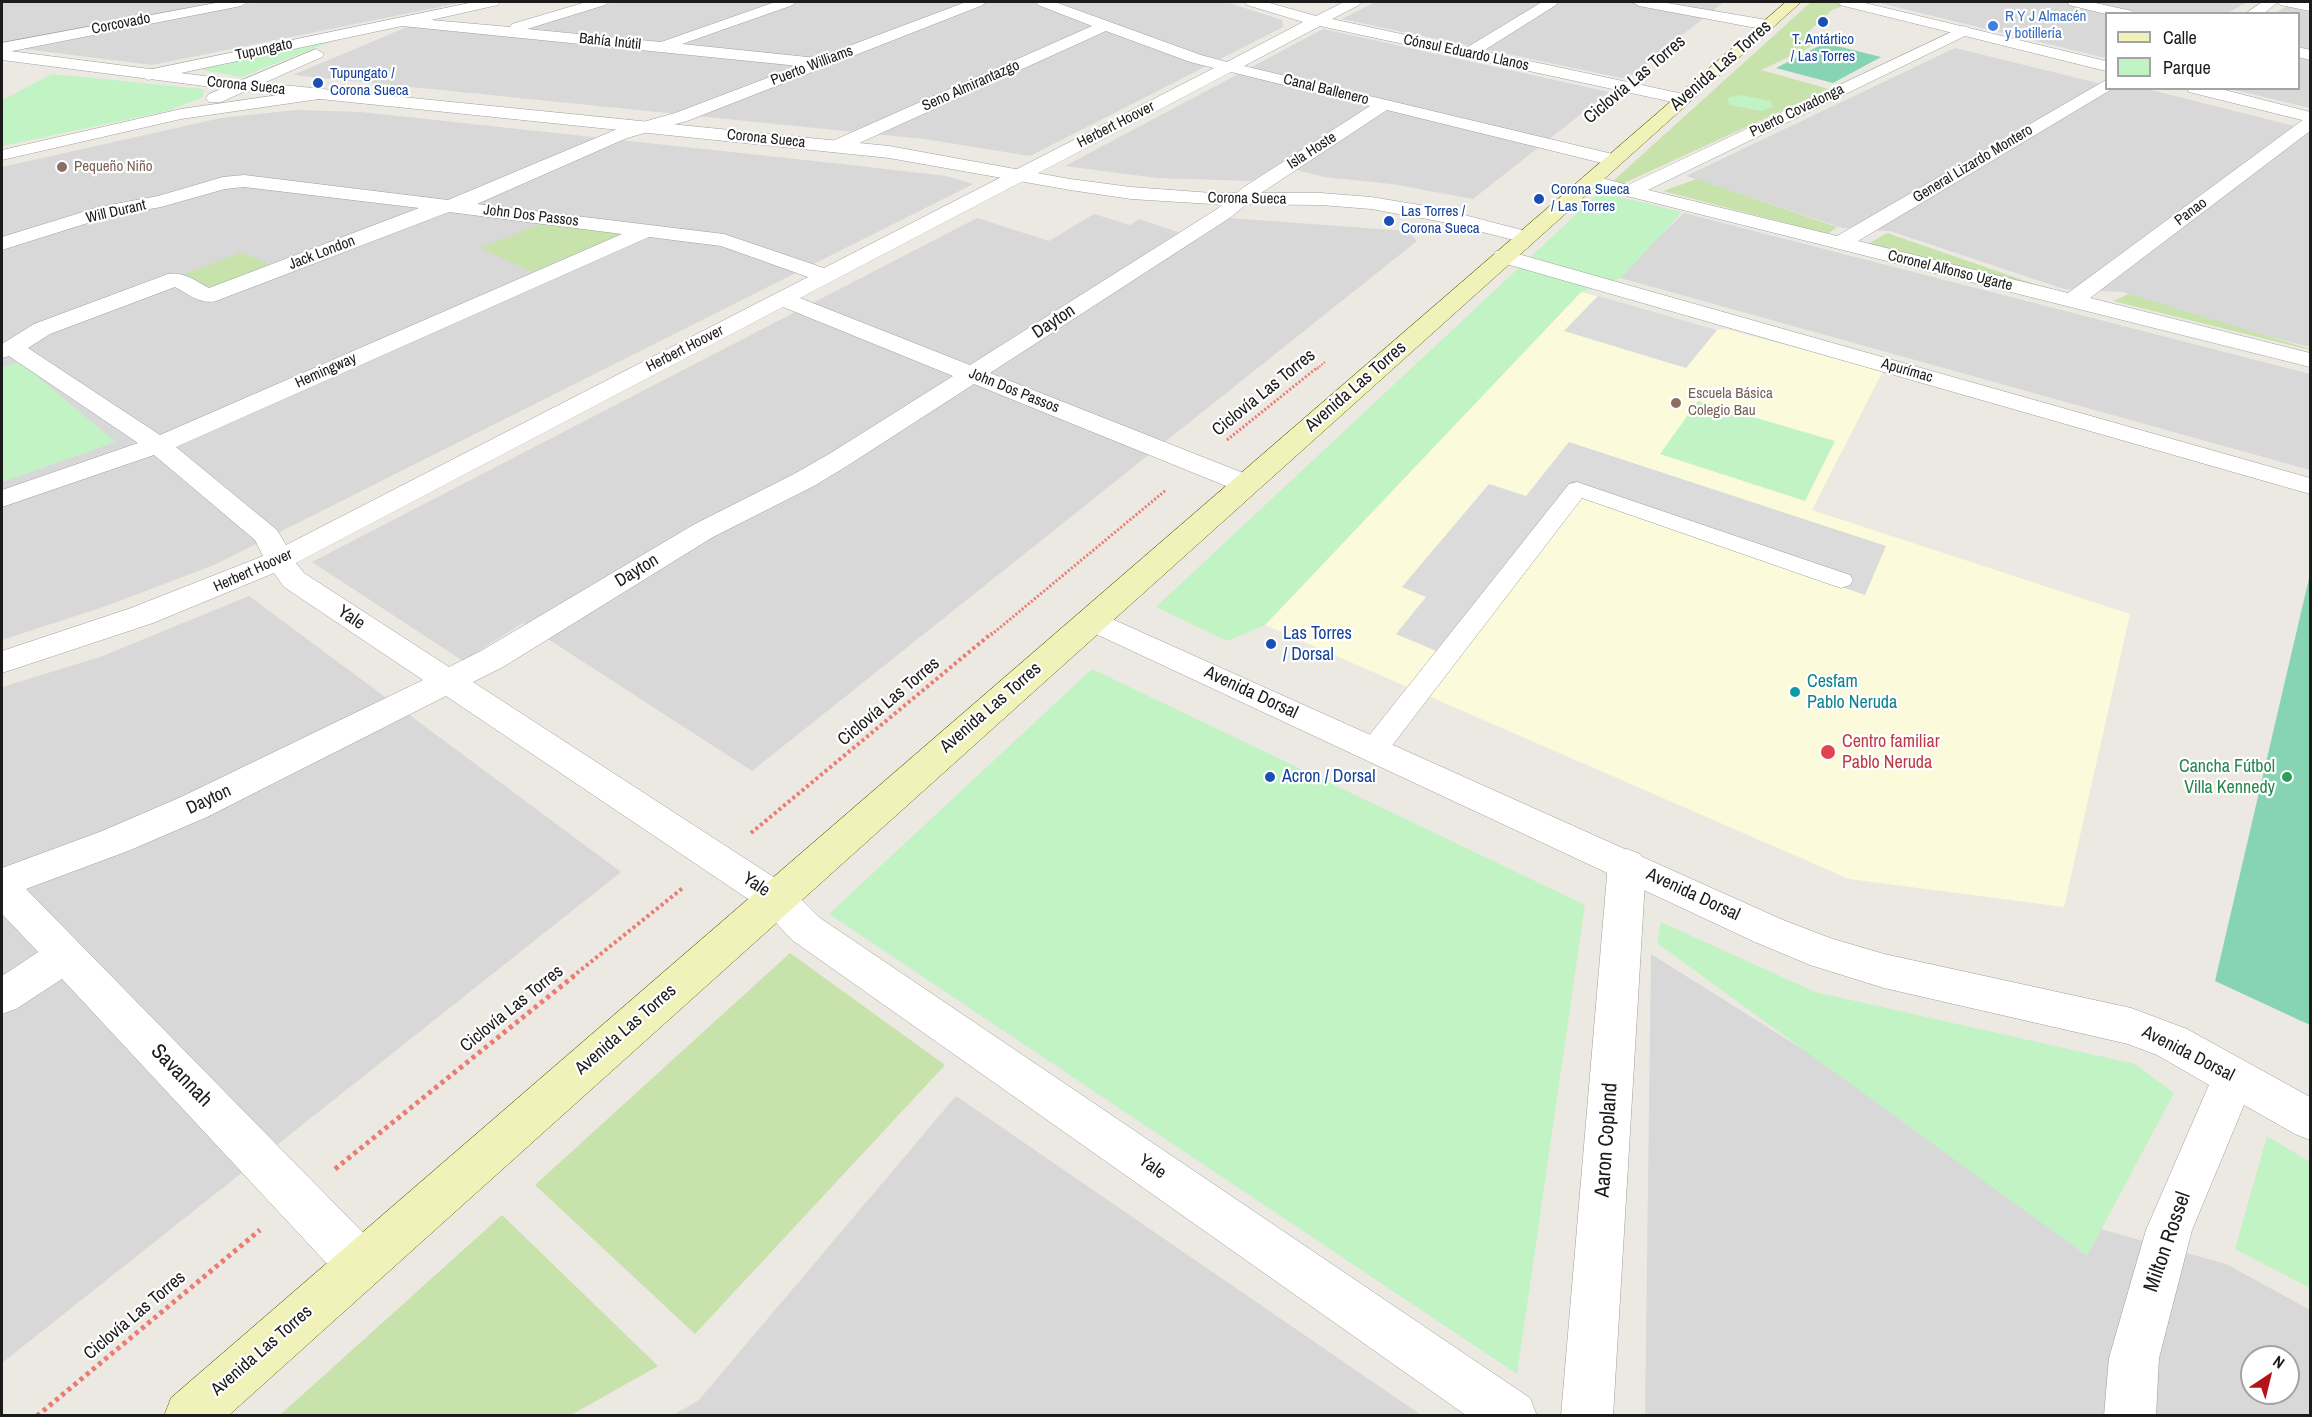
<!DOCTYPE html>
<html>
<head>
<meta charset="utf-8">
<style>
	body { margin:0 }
	#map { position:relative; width:2312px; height:1417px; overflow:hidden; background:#ece8e2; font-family:"Archivo Narrow",sans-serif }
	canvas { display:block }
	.frame { position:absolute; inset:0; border:3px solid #1b1b1b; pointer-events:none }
	.legend { position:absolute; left:2105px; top:12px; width:195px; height:78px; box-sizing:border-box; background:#fff; border:2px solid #a4a4a4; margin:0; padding:8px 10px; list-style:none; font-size:18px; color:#1b1b1b }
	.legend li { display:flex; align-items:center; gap:12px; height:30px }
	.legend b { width:30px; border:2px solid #a4a4a4 }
	.north { position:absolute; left:2240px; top:1345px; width:60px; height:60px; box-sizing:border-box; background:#fff; border:2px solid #a4a4a4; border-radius:50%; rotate:35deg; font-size:16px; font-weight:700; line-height:24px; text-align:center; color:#1b1b1b }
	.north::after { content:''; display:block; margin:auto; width:21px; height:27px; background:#b31418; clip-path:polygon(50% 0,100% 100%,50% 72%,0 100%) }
</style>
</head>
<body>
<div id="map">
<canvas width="2312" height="1417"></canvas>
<div class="frame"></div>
<ul class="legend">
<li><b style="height:8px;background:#f1f2b9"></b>Calle</li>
<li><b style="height:16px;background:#c2f3c4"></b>Parque</li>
</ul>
<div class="north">N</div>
</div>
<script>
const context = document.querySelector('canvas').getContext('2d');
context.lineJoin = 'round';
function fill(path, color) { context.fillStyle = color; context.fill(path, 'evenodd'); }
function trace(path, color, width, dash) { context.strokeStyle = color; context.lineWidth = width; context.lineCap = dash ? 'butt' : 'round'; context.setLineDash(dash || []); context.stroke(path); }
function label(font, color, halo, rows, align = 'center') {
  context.font = font + ' "Archivo Narrow",sans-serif'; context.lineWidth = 4.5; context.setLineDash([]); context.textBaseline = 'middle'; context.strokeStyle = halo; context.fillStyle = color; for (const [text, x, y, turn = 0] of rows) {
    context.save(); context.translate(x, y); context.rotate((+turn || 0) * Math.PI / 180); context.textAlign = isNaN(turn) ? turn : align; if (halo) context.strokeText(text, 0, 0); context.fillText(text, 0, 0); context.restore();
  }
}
const residential = new Path2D(`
	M 2,2 L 220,2 L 2,44 Z
	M 256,2 L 464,2 L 152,65 L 16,48 Z
	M 613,2 L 1226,2 L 1282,20 L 1283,27 L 1030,156 L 924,139 L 293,75 L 407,27 L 419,26 L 508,35 Z
	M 1375,2 L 1724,2 L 1626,79 L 1342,19 Z
	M 1875,2 L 2248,2 L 2227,13 L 2106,14 L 2106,58 Z
	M 2295,2 L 2310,2 L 2310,108 L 2231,89 L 2298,88 L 2298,14 L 2275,13 Z
	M 1323,29 L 1609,92 L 1473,199 L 1392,184 L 1324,177 L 1278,165 L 1252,181 L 1157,178 L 1065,166 Z
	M 1955,48 L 2106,85 L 2106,88 L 2147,89 L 2310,130 L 2310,347 L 2209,321 L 2122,292 L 2064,289 L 1890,231 L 1843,228 L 1686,176 Z
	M 296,110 L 361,112 L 842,164 L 946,176 L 973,184 L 214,565 L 106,606 L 2,640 L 2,167 L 221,118 Z
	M 1684,213 L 2310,374 L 2310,470 L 1617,277 Z
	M 1094,214 L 1130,225 L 1139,219 L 1198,239 L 1229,218 L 1407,231 L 1417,241 L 752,771 L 523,623 L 463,661 L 312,562 L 977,218 L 1049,241 Z
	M 249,596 L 621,872 L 2,1363 L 2,687 L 100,657 Z
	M 1651,954 L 2079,1223 L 2226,1264 L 2310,1310 L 2310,1415 L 1645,1416 ZM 2252,1357 L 2288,1357 L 2288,1393 L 2252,1393 Z
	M 956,1096 L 1421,1415 L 673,1415 L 698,1401 Z`);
const education = new Path2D(`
	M 1581,292 L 1717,330 L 1725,329 L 1883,371 L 1812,510 L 2130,614 L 2064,907 L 1849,879 L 1265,625 Z`);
const grass = new Path2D(`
	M 1811,2 L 1853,2 L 1832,10 L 1805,35 L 1821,42 L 1761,70 L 1829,89 L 1622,184 L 1612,182 Z
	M 1697,179 L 1837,227 L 1828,234 L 1663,191 Z
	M 540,224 L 622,234 L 532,272 L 480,248 Z
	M 1887,233 L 2043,287 L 1868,244 Z
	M 242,252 L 270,265 L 212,288 L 184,274 Z
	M 2129,294 L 2310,349 L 2310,350 L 2113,301 Z
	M 790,953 L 945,1065 L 695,1334 L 535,1185 Z
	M 502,1215 L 658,1366 L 571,1415 L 280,1415 Z`);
const park = new Path2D(`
	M 335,40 L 241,77 L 199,69 Z
	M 52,74 L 203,89 L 203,97 L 167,111 L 2,146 L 2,100 Z
	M 1741,95 L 1771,101 L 1772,107 L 1762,111 L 1729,105 L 1728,98 Z
	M 1600,192 L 1682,212 L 1621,278 L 1581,292 L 1265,625 L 1227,641 L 1156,607 Z
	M 20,362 L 116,442 L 2,482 L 2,367 Z
	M 1698,401 L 1835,441 L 1805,501 L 1660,454 Z
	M 1092,669 L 1585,905 L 1517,1374 L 829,914 Z
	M 1661,922 L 1815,992 L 2135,1064 L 2174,1093 L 2087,1256 L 1657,943 Z
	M 2267,1136 L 2310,1162 L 2310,1288 L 2235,1249 Z`);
const pitch = new Path2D(`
	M 1825,43 L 1881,57 L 1833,83 L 1776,68 Z
	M 2310,574 L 2310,1025 L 2215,981 Z`);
const parking = new Path2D(`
	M 1598,296 L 1717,330 L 1686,368 L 1564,331 Z
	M 1569,442 L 1886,546 L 1865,595 L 1580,497 L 1455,659 L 1396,634 L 1426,597 L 1402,587 L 1489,484 L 1526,496 Z`);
const pathFar3 = new Path2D(`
	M 1317,369 L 1325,362`);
const pathFar2 = new Path2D(`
	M 1227,440 L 1318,367
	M 991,635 L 1166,490`);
const pathFar1 = new Path2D(`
	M 751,833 L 992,633
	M 572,977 L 684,887`);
const path = new Path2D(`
	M 335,1169 L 574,976
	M 37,1416 L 260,1230`);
const service = new Path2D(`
	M 1577,482 L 1850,575 L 1853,580 L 1850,585 L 1841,588 L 1832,585 L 1582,498 L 1384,756 L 1374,759 L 1364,756 L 1360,749 L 1364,742 L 1569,484 Z`);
const minor = new Path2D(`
	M 221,2 L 248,2 L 241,6 L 2,53 L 2,43 Z
	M 474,2 L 500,2 L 498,5 L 431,20 L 510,27 L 512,24 L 586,2 L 607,2 L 605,5 L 527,29 L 661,42 L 775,2 L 795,2 L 793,5 L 682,44 L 817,58 L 966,2 L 985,2 L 983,5 L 687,121 L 627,138 L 477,204 L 724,234 L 824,268 L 1214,68 L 1190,62 L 1106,31 L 844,150 L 830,150 L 828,146 L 830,142 L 1092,26 L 1038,5 L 1036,2 L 1055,2 L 1201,55 L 1227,62 L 1303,22 L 1247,5 L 1245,2 L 1266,2 L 1316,16 L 1344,2 L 1361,2 L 1359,5 L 1332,19 L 1466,48 L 1542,2 L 1558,2 L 1556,5 L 1483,51 L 1688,95 L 1691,99 L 1688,103 L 1682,104 L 1320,26 L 1244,66 L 1621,156 L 1623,160 L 1621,164 L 1614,166 L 1387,110 L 1258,195 L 1231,217 L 990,373 L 1256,478 L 1260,484 L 1256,490 L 1246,492 L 1236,490 L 974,384 L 847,466 L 814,486 L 713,537 L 503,667 L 473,682 L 789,887 L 820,918 L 1530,1398 L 1537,1416 L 1467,1416 L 792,940 L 763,909 L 446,696 L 207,817 L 128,851 L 26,889 L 377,1247 L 384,1264 L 377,1281 L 360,1288 L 343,1281 L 62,979 L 16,1009 L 2,1014 L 2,976 L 38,952 L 2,914 L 2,868 L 102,831 L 181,797 L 423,680 L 284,587 L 274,573 L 153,623 L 2,673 L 2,651 L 131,608 L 263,556 L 255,540 L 154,455 L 2,507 L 2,490 L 138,443 L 9,356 L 2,358 L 2,344 L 34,324 L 168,274 C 183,271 196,281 209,288 L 419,208 L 244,187 L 225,189 L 161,207 L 110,216 L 2,250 L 2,237 L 99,207 L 158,196 L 223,177 L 244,175 L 448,200 L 615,130 L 675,113 L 799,66 L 402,26 L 148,80 L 140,75 L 148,70 ZM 1231,72 L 1370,106 L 1244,187 L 1217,209 L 970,365 L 800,298 ZM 449,212 L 622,234 L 160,435 L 28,348 L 50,334 L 175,287 C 188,294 201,305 216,301 ZM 649,237 L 721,246 L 808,277 L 286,545 L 277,530 L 176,447 ZM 783,307 L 953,376 L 829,454 L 794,474 L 693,525 L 481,651 L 449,667 L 304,573 L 296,563 Z
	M 1632,2 L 1661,2 L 1767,20 L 1775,25 L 1767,30 L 1639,6 Z
	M 2067,2 L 2091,2 L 2132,11 L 2134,14 L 2106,14 L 2069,5 Z
	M 2262,2 L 2310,3 L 2310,11 L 2280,5 L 2278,2 L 2263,14 L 2245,14 Z
	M 1964,26 L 1969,28 L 1972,31 L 1969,34 L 1648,190 L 1837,236 L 2106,80 L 2106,88 L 2112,89 L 1858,241 L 2068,293 L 2304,119 L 2310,118 L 2310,131 L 2090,298 L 2310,353 L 2310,367 L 1583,185 L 1580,181 L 1583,177 L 1590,175 L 1628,185 Z
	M 2298,47 L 2310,50 L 2310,60 L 2298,57 Z
	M 316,49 L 324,54 L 322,57 L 221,102 L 209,102 L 206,98 L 209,94 Z
	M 320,89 L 326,90 L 329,94 L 326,98 L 181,119 L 2,160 L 2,150 L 181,109 Z
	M 1504,250 L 2310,478 L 2310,494 L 1496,261 L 1493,256 L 1496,251 Z
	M 1627,849 L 1640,854 L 1646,864 L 1613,1416 L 1561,1416 L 1608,864 L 1614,854 Z`);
const tertiary = new Path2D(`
	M 1838,2 L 1861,2 L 2106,61 L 2106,71 L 1840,5 Z
	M 2,50 L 243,81 L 889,146 L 1070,179 L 1131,187 L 1212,193 L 1321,193 L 1371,197 L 1438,208 L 1533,233 L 1536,237 L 1533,241 L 1526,243 L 1438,221 L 1371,209 L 1321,205 L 1212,204 L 1131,199 L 1070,190 L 889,158 L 243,91 L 2,60 Z
	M 2187,88 L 2217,88 L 2310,112 L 2310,122 L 2189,92 Z
	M 1092,610 L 1783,920 L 1830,938 L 1884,954 L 2131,1008 L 2187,1029 L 2310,1097 L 2310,1140 L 2295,1134 L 2244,1105 L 2192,1230 L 2159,1358 L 2156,1416 L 2104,1416 L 2109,1358 L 2146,1230 L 2209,1085 L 2157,1055 L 2128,1044 L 1884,988 L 1810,965 L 1755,942 L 1081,627 L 1077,620 L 1081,613 Z`);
const secondary = new Path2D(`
	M 1786,2 L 1801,2 L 228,1416 L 164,1416 L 171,1398 Z`);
const markers = [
	[1823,22,6,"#1a4fb4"],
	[1993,26,6,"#3f7fe0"],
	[318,83,6,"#1a4fb4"],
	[62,167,6,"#8d6e63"],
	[1539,199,6,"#1a4fb4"],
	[1389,221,6,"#1a4fb4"],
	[1676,403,6,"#8d6e63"],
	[1271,644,6,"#1a4fb4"],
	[1795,692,6,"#0f9aa8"],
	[1828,752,8,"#e0444e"],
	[1270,777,6,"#1a4fb4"],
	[2287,777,6,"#2e9e5b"]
];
const farShopnames = [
	["R Y J Almacén",2005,17],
	["y botillería",2005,34]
];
const farStreetnames = [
	["Corcovado",121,24,-11],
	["Bahía Inútil",610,42,6],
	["Tupungato",264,50,-12],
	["Cónsul Eduardo Llanos",1466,53,12],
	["Puerto Williams",812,66,-21],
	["Corona Sueca",246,86,6],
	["Seno Almirantazgo",971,86,-24],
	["Canal Ballenero",1326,90,14],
	["Puerto Covadonga",1797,111,-26],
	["Herbert Hoover",1116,125,-27],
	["Corona Sueca",766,139,6],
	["Isla Hoste",1312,151,-33],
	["General Lizardo Montero",1973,164,-31],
	["Corona Sueca",1247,199,1],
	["Will Durant",116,212,-13],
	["Panao",2191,212,-37],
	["John Dos Passos",531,216,7],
	["Jack London",322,253,-21],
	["Coronel Alfonso Ugarte",1950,271,14],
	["Herbert Hoover",685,349,-27],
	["Hemingway",326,371,-24],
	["Apurímac",1907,371,16],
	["John Dos Passos",1014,391,22],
	["Herbert Hoover",253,571,-24]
];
const farTransitnames = [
	["T. Antártico",1823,40,"center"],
	["/ Las Torres",1823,57,"center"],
	["Tupungato /",330,74],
	["Corona Sueca",330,91],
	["Corona Sueca",1551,190],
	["/ Las Torres",1551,207],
	["Las Torres /",1401,212],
	["Corona Sueca",1401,229]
];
const farEducationnames = [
	["Pequeño Niño",74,167],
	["Escuela Básica",1688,394],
	["Colegio Bau",1688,411]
];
const streetNames = [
	["Avenida Las Torres",1721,66,-41],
	["Ciclovía Las Torres",1635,80,-40],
	["Dayton",1054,322,-33],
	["Avenida Las Torres",1356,387,-41],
	["Ciclovía Las Torres",1264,393,-39],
	["Dayton",637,571,-31],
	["Yale",351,618,34],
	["Avenida Dorsal",1251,693,25],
	["Ciclovía Las Torres",889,702,-40],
	["Avenida Las Torres",991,708,-41],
	["Dayton",209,800,-25],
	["Yale",756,885,34],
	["Avenida Dorsal",1693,895,25],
	["Ciclovía Las Torres",512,1009,-39],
	["Avenida Las Torres",626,1030,-41],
	["Avenida Dorsal",2188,1054,27],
	["Yale",1152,1167,35],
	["Ciclovía Las Torres",135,1316,-40],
	["Avenida Las Torres",262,1351,-41]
];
const transitNames = [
	["Las Torres",1283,634],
	["/ Dorsal",1283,655],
	["Acron / Dorsal",1282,777]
];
const cultureNames = [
	["Cesfam",1807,682],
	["Pablo Neruda",1807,703]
];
const healthNames = [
	["Centro familiar",1842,742],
	["Pablo Neruda",1842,763]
];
const leisureNames = [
	["Cancha Fútbol",2275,767],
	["Villa Kennedy",2275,788]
];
const nearStreetnames = [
	["Savannah",181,1076,46],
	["Aaron Copland",1607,1140,-86],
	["Milton Rossel",2168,1242,-71]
];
fill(residential, '#d9d8d8');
fill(education, '#fbfadb');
fill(grass, '#c8e2ac');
fill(park, '#c2f3c4');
fill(pitch, '#87d4b4');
fill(parking, '#dbdbdb');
trace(service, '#9f9f9f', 1);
trace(minor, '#9f9f9f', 1);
trace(tertiary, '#9f9f9f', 1);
trace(secondary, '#5e650f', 1);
trace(pathFar3, '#eb7c73', 2, [1.5, 1.5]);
trace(pathFar2, '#eb7c73', 3, [2, 2]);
trace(pathFar1, '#eb7c73', 4, [3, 3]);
trace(path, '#eb7c73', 5, [4, 4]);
fill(service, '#fff');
fill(minor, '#fff');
fill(tertiary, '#fff');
fill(secondary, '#f1f2b9');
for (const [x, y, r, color] of markers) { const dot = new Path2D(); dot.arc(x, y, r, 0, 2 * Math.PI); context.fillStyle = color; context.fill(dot); trace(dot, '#fff', 2); }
label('15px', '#366cbe', '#fff', farShopnames, 'left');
label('15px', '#1b1b1b', '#fff', farStreetnames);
label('15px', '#164399', '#fff', farTransitnames, 'left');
label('15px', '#785e54', '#fff', farEducationnames, 'left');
label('18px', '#1b1b1b', '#fff', streetNames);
label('18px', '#164399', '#fff', transitNames, 'left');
label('18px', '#0d838f', '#fff', cultureNames, 'left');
label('18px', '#be3a42', '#fff', healthNames, 'left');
label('18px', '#27864d', '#fff', leisureNames, 'right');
label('21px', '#1b1b1b', '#fff', nearStreetnames);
</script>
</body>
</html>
